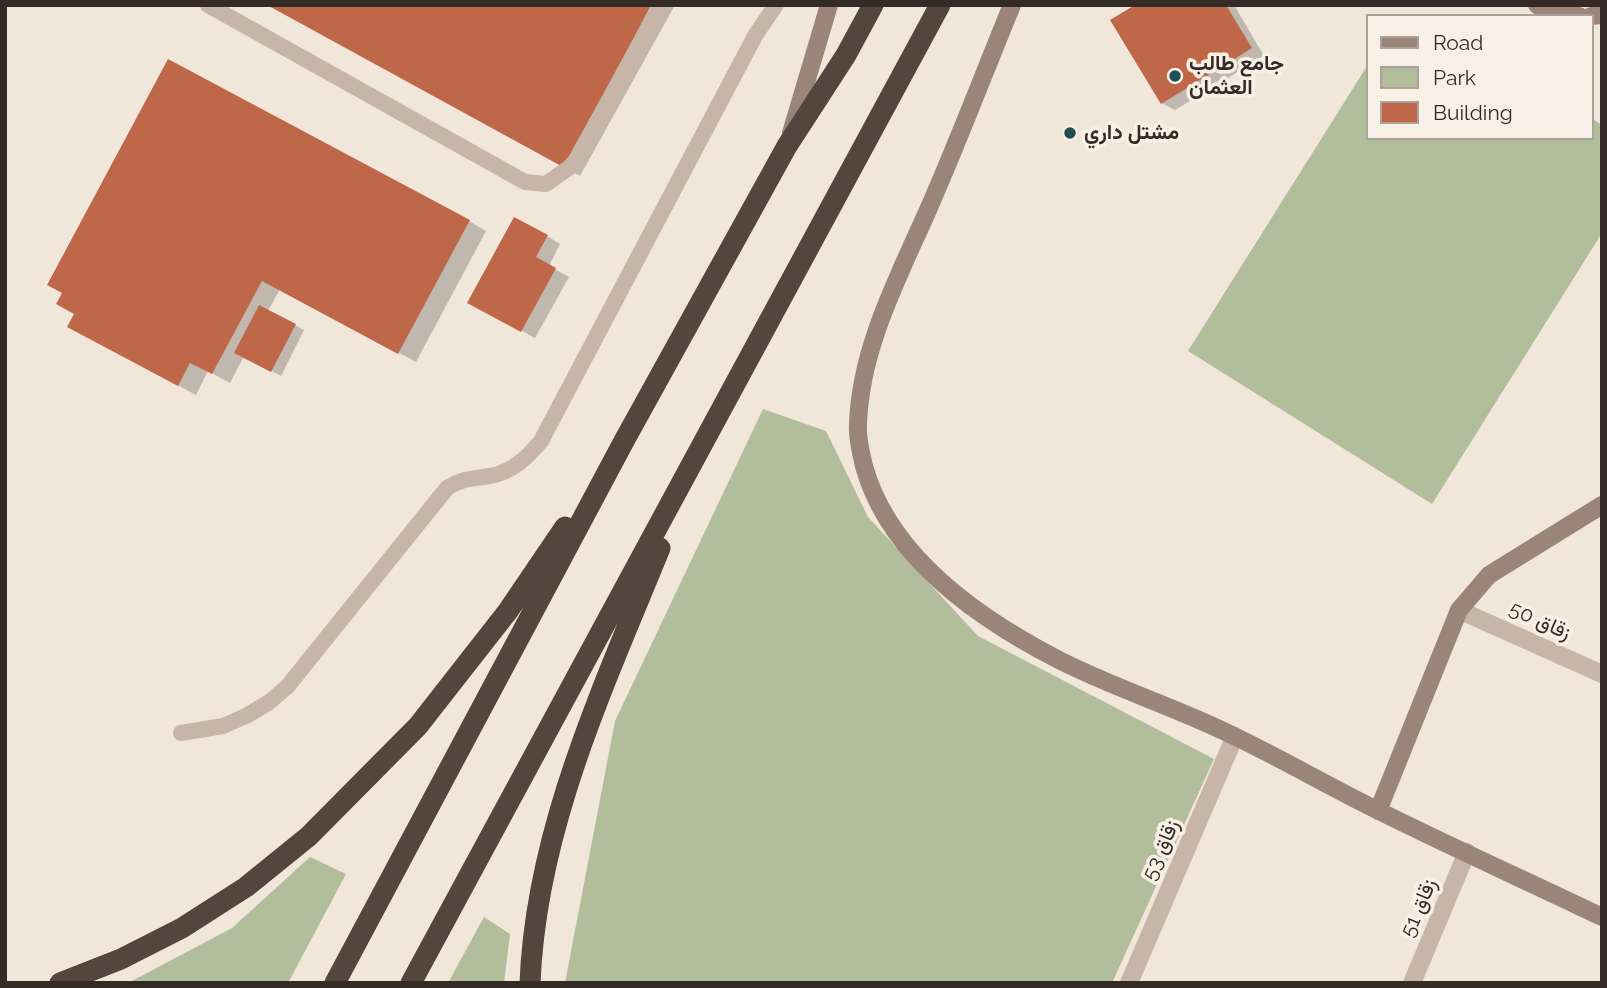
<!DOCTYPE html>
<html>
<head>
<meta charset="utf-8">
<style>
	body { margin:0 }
	#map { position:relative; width:1607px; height:988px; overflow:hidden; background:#f0e6da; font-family:Raleway,sans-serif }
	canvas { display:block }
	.frame { position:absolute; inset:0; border:7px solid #342b27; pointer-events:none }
	.legend { position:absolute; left:1366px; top:14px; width:228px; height:126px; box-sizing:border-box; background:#f8f0e6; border:2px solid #aaa19a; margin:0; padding:9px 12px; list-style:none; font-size:21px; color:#342b27 }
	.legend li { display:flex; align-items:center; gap:14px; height:35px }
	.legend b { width:35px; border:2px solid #aaa19a }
</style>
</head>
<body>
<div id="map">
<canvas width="1607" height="988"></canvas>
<div class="frame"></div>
<ul class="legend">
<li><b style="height:9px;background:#9a8578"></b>Road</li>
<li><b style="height:19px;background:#b2be9b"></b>Park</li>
<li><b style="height:19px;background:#bf6749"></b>Building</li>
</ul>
</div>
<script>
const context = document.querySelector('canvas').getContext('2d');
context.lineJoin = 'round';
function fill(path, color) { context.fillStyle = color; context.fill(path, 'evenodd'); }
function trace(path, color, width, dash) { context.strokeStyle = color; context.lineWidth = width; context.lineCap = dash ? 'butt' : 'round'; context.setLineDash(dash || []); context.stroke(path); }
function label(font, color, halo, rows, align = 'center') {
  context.font = font + ' Raleway,Vazirmatn,sans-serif'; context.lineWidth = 7; context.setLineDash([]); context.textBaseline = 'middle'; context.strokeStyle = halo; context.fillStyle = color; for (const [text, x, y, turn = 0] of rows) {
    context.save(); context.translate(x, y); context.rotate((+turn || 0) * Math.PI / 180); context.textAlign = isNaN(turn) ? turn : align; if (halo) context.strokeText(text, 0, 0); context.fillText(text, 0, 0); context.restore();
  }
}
const green = new Path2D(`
	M 1367,66 L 1367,138 L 1591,138 L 1591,118 L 1602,125 L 1602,233 L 1432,504 L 1188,351 Z
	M 763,409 L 826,431 L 868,517 L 978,636 L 1214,759 L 1112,983 L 565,983 L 615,721 Z
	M 310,857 L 346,874 L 288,983 L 128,983 L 232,928 Z
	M 484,917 L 510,934 L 504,983 L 448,983 Z`);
const shadow = new Path2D(`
	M 270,5 L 675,5 L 580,176 Z
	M 1138,5 L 1234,5 L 1264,56 L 1175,110 L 1162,103 Z
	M 469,221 L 486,231 L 416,362 L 280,289 L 268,311 L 304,330 L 281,376 L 244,356 L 230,383 L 208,371 L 196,395 L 69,327 Z
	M 547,236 L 560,244 L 549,266 L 569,277 L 535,338 L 483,310 Z`);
const building = new Path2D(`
	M 267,5 L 652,5 L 563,167 Z
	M 1135,5 L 1226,5 L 1252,48 L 1161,104 L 1110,20 Z
	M 168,59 L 470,220 L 398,354 L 262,281 L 212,374 L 190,363 L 178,386 L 67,327 L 74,314 L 56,304 L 62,293 L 47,285 Z
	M 514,217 L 548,235 L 536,257 L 556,268 L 521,332 L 467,303 Z
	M 259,305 L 296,324 L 271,372 L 234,353 Z`);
const lane = new Path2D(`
	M 208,5 L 525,182 L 546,184 L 570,167 L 581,155 L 660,5
	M 181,733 L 223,726 L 246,716 L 268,703 L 287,687 L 447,488 C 462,478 473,479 490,476 C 512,472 527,458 541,441 L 756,34 L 776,5`);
const street = new Path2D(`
	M 1459,610 L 1602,674
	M 1129,983 L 1235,736
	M 1412,983 L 1467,852`);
const secondary = new Path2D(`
	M 1012,5 C 984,73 958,142 928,210 C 898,278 860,349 858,425 C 857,438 861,453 864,466 C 889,557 979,619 1059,660 C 1116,689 1178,708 1236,737 C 1284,760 1330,787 1377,810 C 1451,847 1527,881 1602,917
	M 1537,5 L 1555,12 L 1579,16
	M 1591,16 L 1602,15
	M 791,133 L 829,5
	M 1378,811 L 1459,610 L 1489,575 L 1602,505`);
const highway = new Path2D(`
	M 60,983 L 121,959 L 182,928 L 246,887 L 309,836 L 418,726 L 508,611 L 565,527
	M 335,983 L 624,441 L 787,146 L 846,55 L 873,5
	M 411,983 L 940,5
	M 530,983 C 536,830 603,688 660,548`);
const markers = [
	[1175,76,7,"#1f4f53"],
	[1070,133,7,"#1f4f53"]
];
const poiNames = [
	["جامع طالب",1189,64],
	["العثمان",1189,88],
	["مشتل داري",1084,133]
];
const streetNames = [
	["زقاق 50",1540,621,24],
	["زقاق 53",1161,850,-67],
	["زقاق 51",1419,908,-67]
];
fill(green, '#b2be9b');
fill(shadow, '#0003');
fill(building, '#bf6749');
trace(lane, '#c7b6a7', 16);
trace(street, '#c7b6a7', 18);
trace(secondary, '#9a8578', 18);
trace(highway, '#54453e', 21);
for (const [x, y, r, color] of markers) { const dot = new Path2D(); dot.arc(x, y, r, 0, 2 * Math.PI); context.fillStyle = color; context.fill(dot); trace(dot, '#f8f0e6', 2.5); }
label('bold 21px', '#342b27', '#f8f0e6', poiNames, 'left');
label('21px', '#342b27', '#f8f0e6', streetNames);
</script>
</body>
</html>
